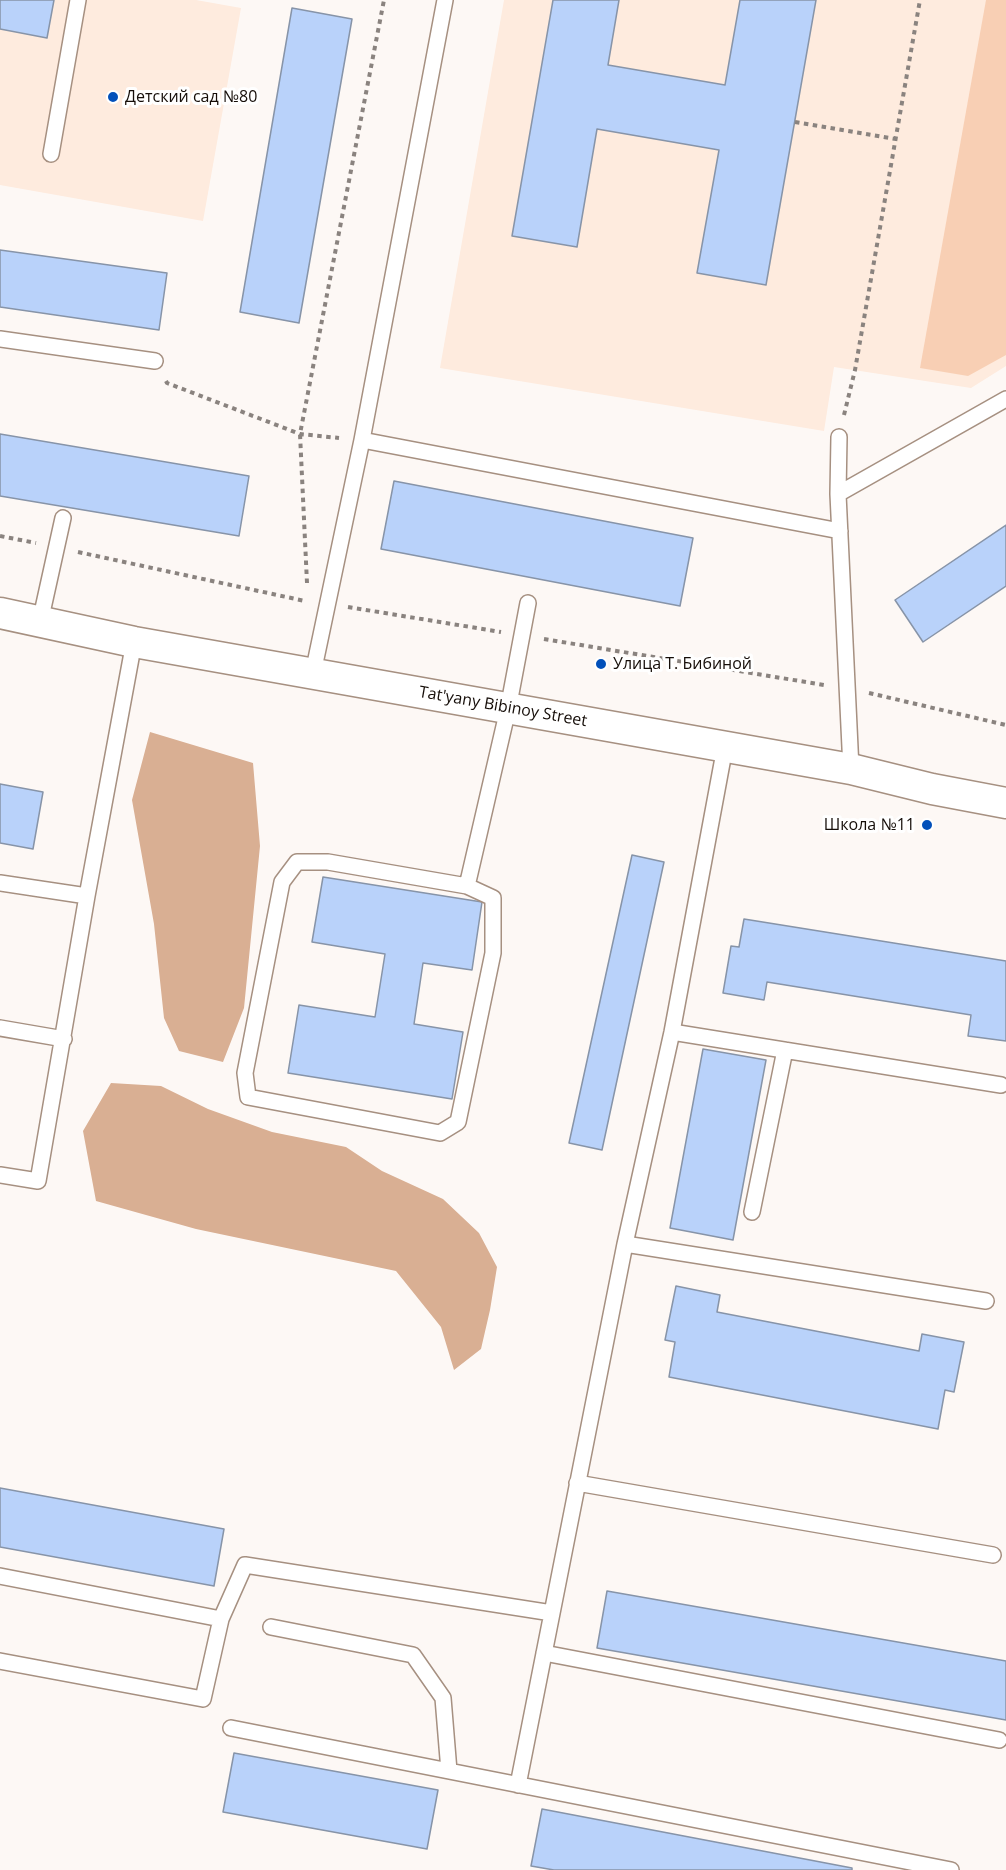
<!DOCTYPE html>
<html>
<head>
<meta charset="utf-8">
<style>
	body { margin:0 }
	canvas { display:block; background:#fdf8f5 }
</style>
</head>
<body>
<canvas width="1006" height="1870"></canvas>
<script>
const context = document.querySelector('canvas').getContext('2d');
context.lineJoin = 'round';
function fill(path, color) { context.fillStyle = color; context.fill(path, 'evenodd'); }
function trace(path, color, width, dash) { context.strokeStyle = color; context.lineWidth = width; context.lineCap = dash ? 'butt' : 'round'; context.setLineDash(dash || []); context.stroke(path); }
function label(font, color, halo, rows, align = 'center') {
  context.font = font + ' "Open Sans",sans-serif'; context.lineWidth = 6; context.setLineDash([]); context.textBaseline = 'middle'; context.strokeStyle = halo; context.fillStyle = color; for (const [text, x, y, turn = 0] of rows) {
    context.save(); context.translate(x, y); context.rotate((+turn || 0) * Math.PI / 180); context.textAlign = isNaN(turn) ? turn : align; if (halo) context.strokeText(text, 0, 0); context.fillText(text, 0, 0); context.restore();
  }
}
const built = new Path2D(`
	M 0,0 L 196,0 L 241,8 L 203,221 L 0,185 Z
	M 504,0 L 1006,0 L 1006,366 L 971,388 L 834,367 L 824,431 L 440,368 Z`);
const green = new Path2D(`
	M 986,0 L 1006,0 L 1006,355 L 968,376 L 920,368 Z`);
const forest = new Path2D(`
	M 150,732 L 253,763 L 260,846 L 244,1008 L 223,1062 L 179,1051 L 164,1018 L 154,924 L 132,800 Z
	M 111,1083 L 161,1086 L 208,1109 L 272,1132 L 346,1147 L 382,1171 L 443,1199 L 479,1233 L 497,1267 L 490,1310 L 481,1349 L 454,1370 L 441,1327 L 396,1271 L 196,1229 L 96,1201 L 83,1131 Z`);
const building = new Path2D(`
	M 0,0 L 54,0 L 47,38 L 0,29 Z
	M 553,0 L 619,0 L 608,65 L 725,85 L 740,0 L 816,0 L 766,285 L 697,273 L 719,150 L 597,129 L 577,247 L 512,236 Z
	M 292,8 L 352,19 L 299,323 L 240,312 Z
	M 0,250 L 167,273 L 159,330 L 0,307 Z
	M 0,434 L 249,476 L 239,536 L 0,496 Z
	M 394,481 L 693,538 L 680,606 L 381,549 Z
	M 1006,525 L 1006,586 L 923,642 L 895,600 Z
	M 0,784 L 43,792 L 33,849 L 0,843 Z
	M 632,855 L 664,862 L 602,1150 L 569,1143 Z
	M 323,877 L 482,902 L 472,970 L 423,963 L 414,1024 L 463,1032 L 452,1099 L 288,1073 L 299,1005 L 375,1017 L 385,954 L 312,942 Z
	M 744,919 L 1006,961 L 1006,1041 L 968,1036 L 971,1015 L 767,982 L 764,1000 L 723,993 L 731,946 L 739,947 Z
	M 703,1049 L 766,1060 L 733,1240 L 670,1228 Z
	M 676,1286 L 720,1295 L 717,1312 L 919,1351 L 922,1334 L 964,1342 L 954,1392 L 945,1390 L 938,1429 L 669,1377 L 675,1342 L 665,1340 Z
	M 0,1488 L 224,1529 L 214,1586 L 0,1547 Z
	M 607,1591 L 1006,1661 L 1006,1720 L 597,1648 Z
	M 234,1753 L 438,1790 L 427,1849 L 223,1812 Z
	M 542,1809 L 852,1868 L 852,1870 L 554,1870 L 531,1866 Z`);
const path = new Path2D(`
	M 795,122 L 896,139
	M 166,381 L 167,383 L 300,434 L 339,438
	M 844,415 L 855,370 L 920,0
	M 0,536 L 36,543
	M 78,552 L 305,601
	M 307,583 L 300,434 L 384,0
	M 348,607 L 501,632
	M 544,639 L 824,685
	M 869,693 L 1006,725`);
const service = new Path2D(`
	M 51,154 L 78,0
	M 0,339 L 155,361
	M 362,440 L 840,531
	M 838,494 L 839,437
	M 40,622 L 63,518
	M 313,673 L 362,440 L 445,0
	M 851,769 L 838,494 L 1006,399
	M 297,862 L 328,862 L 467,886 L 493,898 L 493,953 L 458,1122 L 440,1133 L 248,1097 L 245,1073 L 282,882 Z
	M 0,883 L 87,896
	M 467,886 L 508,709 L 528,603
	M 0,1028 L 64,1039
	M 672,1032 L 1001,1085
	M 0,1175 L 38,1181 L 87,896 L 134,642
	M 752,1212 L 785,1050
	M 625,1244 L 986,1301
	M 577,1483 L 993,1555
	M 0,1576 L 221,1619
	M 271,1627 L 413,1655 L 443,1698 L 449,1771
	M 544,1653 L 999,1740
	M 0,1661 L 203,1699 L 221,1619 L 245,1565 L 552,1613
	M 231,1728 L 951,1870
	M 518,1785 L 625,1244 L 672,1032 L 725,747`);
const minor = new Path2D(`
	M 0,613 L 134,642 L 851,769 L 932,789 L 1006,803`);
const markers = [
	[113,97,6,"#0250ba"],
	[601,664,6,"#0250ba"],
	[927,825,6,"#0250ba"]
];
const poiNames = [
	["Детский сад №80",125,97],
	["Улица Т. Бибиной",613,664],
	["Школа №11",915,825,"right"]
];
const streetNames = [
	["Tat'yany Bibinoy Street",503,707,10]
];
fill(built, '#feebde');
fill(green, '#f8cfb4');
fill(forest, '#d9af93');
fill(building, '#b9d2fa');
trace(building, '#8794a8', 1.5);
trace(service, '#a69081', 18);
trace(minor, '#a69081', 33);
trace(path, '#8a837f', 4, [4.5, 4.5]);
trace(service, '#fff', 15);
trace(minor, '#fff', 30);
for (const [x, y, r, color] of markers) { const dot = new Path2D(); dot.arc(x, y, r, 0, 2 * Math.PI); context.fillStyle = color; context.fill(dot); trace(dot, '#fff', 2); }
label('16px', '#150d08', '#fff', poiNames, 'left');
label('16px', '#150d08', '#fff', streetNames);
</script>
</body>
</html>
